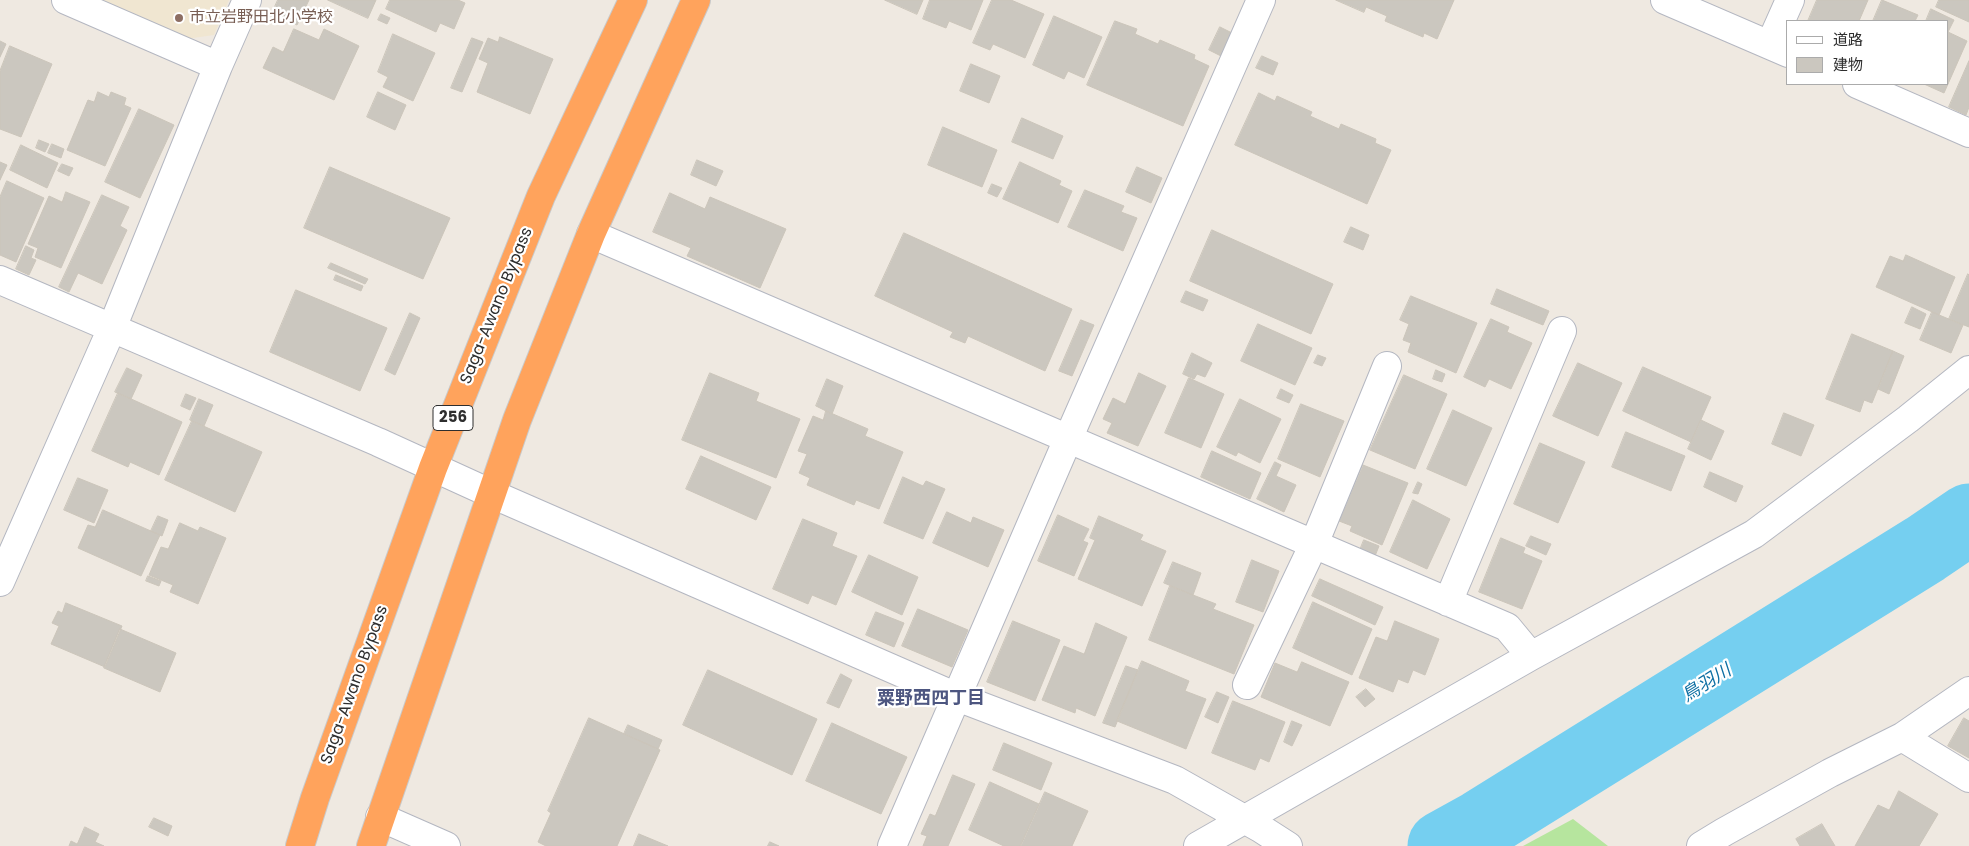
<!DOCTYPE html>
<html>
<head>
<meta charset="utf-8">
<style>
	body { margin:0 }
	#map { position:relative; width:1969px; height:846px; overflow:hidden; background:#efe9e1; font-family:Poppins,"Noto Sans JP",sans-serif }
	canvas { display:block }
	.legend { position:absolute; left:1786px; top:20px; width:162px; height:65px; box-sizing:border-box; background:#fff; border:1px solid #ababab; margin:0; padding:6px 9px; list-style:none; font-size:15px; color:#2e2e2e }
	.legend li { display:flex; align-items:center; gap:10px; height:25px }
	.legend b { width:25px; border:1px solid #ababab }
</style>
</head>
<body>
<div id="map">
<canvas width="1969" height="846"></canvas>
<ul class="legend">
<li><b style="height:6px;background:#fff"></b>道路</li>
<li><b style="height:14px;background:#cbc7bf"></b>建物</li>
</ul>
</div>
<script>
const context = document.querySelector('canvas').getContext('2d');
context.lineJoin = 'round';
function fill(path, color) { context.fillStyle = color; context.fill(path, 'evenodd'); }
function trace(path, color, width, dash) { context.strokeStyle = color; context.lineWidth = width; context.lineCap = dash ? 'butt' : 'round'; context.setLineDash(dash || []); context.stroke(path); }
function label(font, color, halo, rows, align = 'center') {
  context.font = font + ' Poppins,"Noto Sans JP",sans-serif'; context.lineWidth = 4.5; context.setLineDash([]); context.textBaseline = 'middle'; context.strokeStyle = halo; context.fillStyle = color; for (const [text, x, y, turn = 0] of rows) {
    context.save(); context.translate(x, y); context.rotate((+turn || 0) * Math.PI / 180); context.textAlign = isNaN(turn) ? turn : align; if (halo) context.strokeText(text, 0, 0); context.fillText(text, 0, 0); context.restore();
  }
}
const education = new Path2D(`
	M 96,0 L 229,0 L 214,35 L 186,39 Z`);
const green = new Path2D(`
	M 1573,819 L 1608,846 L 1523,846 Z`);
const river = new Path2D(`
	M 1443,846 L 1481,825 L 1925,549 L 1969,519`);
const building = new Path2D(`
	M 278,0 L 309,0 L 297,25 L 272,13 Z
	M 328,0 L 376,0 L 368,18 Z
	M 390,0 L 458,0 L 465,3 L 454,29 L 440,23 L 436,32 L 386,9 Z
	M 885,0 L 923,0 L 917,14 Z
	M 930,0 L 983,0 L 971,30 L 949,21 L 946,28 L 923,19 Z
	M 992,0 L 1011,0 L 1044,14 L 1025,58 L 993,44 L 990,50 L 973,43 Z
	M 1336,0 L 1454,0 L 1437,39 L 1424,33 L 1423,37 L 1385,21 L 1387,16 L 1366,7 L 1364,12 Z
	M 1817,0 L 1868,0 L 1859,21 L 1808,21 Z
	M 1882,0 L 1918,15 L 1915,21 L 1873,21 Z
	M 1939,0 L 1969,0 L 1969,22 L 1936,7 Z
	M 1931,9 L 1954,20 L 1948,32 L 1967,41 L 1944,93 L 1924,84 L 1948,84 L 1948,21 L 1926,21 Z
	M 381,14 L 390,18 L 387,24 L 378,20 Z
	M 1054,16 L 1102,37 L 1084,78 L 1068,71 L 1064,79 L 1033,65 Z
	M 1115,21 L 1137,29 L 1135,34 L 1158,44 L 1160,40 L 1195,55 L 1194,59 L 1209,66 L 1183,126 L 1087,85 Z
	M 1220,27 L 1232,33 L 1221,56 L 1209,50 Z
	M 294,29 L 319,40 L 324,29 L 359,46 L 334,100 L 263,68 L 273,47 L 283,52 Z
	M 393,34 L 435,53 L 413,101 L 383,87 L 388,77 L 378,72 Z
	M 500,37 L 553,59 L 530,114 L 477,92 L 488,63 L 479,59 L 488,38 L 498,42 Z
	M 472,38 L 483,42 L 462,92 L 451,88 Z
	M 0,41 L 6,44 L 0,57 Z
	M 10,46 L 52,64 L 21,137 L 0,129 L 0,71 Z
	M 1262,56 L 1278,63 L 1273,75 L 1256,68 Z
	M 1969,61 L 1969,107 L 1966,115 L 1949,107 Z
	M 971,64 L 1000,76 L 989,103 L 960,91 Z
	M 98,92 L 109,97 L 111,92 L 126,98 L 124,105 L 131,108 L 105,166 L 67,150 L 88,100 L 94,102 Z
	M 378,92 L 406,105 L 395,130 L 367,117 Z
	M 1259,93 L 1275,101 L 1277,96 L 1312,112 L 1310,116 L 1339,129 L 1341,124 L 1376,139 L 1375,143 L 1391,150 L 1367,204 L 1235,145 Z
	M 139,109 L 174,125 L 140,198 L 105,182 Z
	M 1022,118 L 1063,136 L 1053,159 L 1012,142 Z
	M 943,127 L 997,150 L 982,187 L 928,165 Z
	M 39,140 L 49,144 L 45,152 L 36,148 Z
	M 52,144 L 64,149 L 61,158 L 48,153 Z
	M 21,145 L 58,163 L 47,188 L 10,170 Z
	M 697,160 L 723,171 L 716,186 L 691,175 Z
	M 0,162 L 7,165 L 0,180 Z
	M 1020,162 L 1061,181 L 1059,185 L 1072,191 L 1058,223 L 1003,199 Z
	M 62,164 L 73,168 L 69,176 L 58,171 Z
	M 330,167 L 450,218 L 423,279 L 304,228 Z
	M 1137,167 L 1162,178 L 1151,203 L 1126,192 Z
	M 7,181 L 44,198 L 16,262 L 0,255 L 0,197 Z
	M 992,184 L 1002,188 L 997,197 L 988,193 Z
	M 1085,190 L 1124,206 L 1121,212 L 1137,218 L 1123,251 L 1068,227 Z
	M 66,192 L 90,202 L 61,268 L 35,257 L 38,248 L 28,244 L 49,196 L 62,202 Z
	M 670,193 L 705,209 L 710,197 L 786,229 L 760,288 L 687,256 L 691,248 L 653,232 Z
	M 102,195 L 129,207 L 120,226 L 127,230 L 102,284 L 78,273 L 69,292 L 59,287 Z
	M 1351,227 L 1369,235 L 1363,250 L 1344,242 Z
	M 1212,230 L 1333,284 L 1311,334 L 1190,281 Z
	M 904,233 L 1072,309 L 1045,371 L 968,336 L 965,343 L 950,337 L 953,332 L 875,296 Z
	M 26,246 L 34,250 L 31,258 L 36,260 L 29,275 L 16,269 Z
	M 1906,255 L 1955,277 L 1939,315 L 1876,287 L 1890,256 L 1903,261 Z
	M 331,263 L 368,279 L 365,284 L 328,268 Z
	M 1968,274 L 1969,275 L 1969,327 L 1949,319 Z
	M 336,275 L 363,286 L 361,291 L 334,280 Z
	M 1497,289 L 1549,311 L 1543,325 L 1491,304 Z
	M 296,290 L 387,328 L 360,391 L 270,352 Z
	M 1186,291 L 1208,300 L 1203,311 L 1181,302 Z
	M 1411,296 L 1477,323 L 1456,373 L 1408,352 L 1411,343 L 1403,340 L 1409,324 L 1400,320 Z
	M 1912,307 L 1926,314 L 1920,329 L 1905,323 Z
	M 1932,312 L 1963,325 L 1951,353 L 1920,340 Z
	M 410,313 L 420,318 L 395,375 L 385,370 Z
	M 1491,319 L 1509,327 L 1507,332 L 1532,343 L 1511,389 L 1489,379 L 1485,387 L 1464,377 Z
	M 1081,320 L 1094,325 L 1072,376 L 1059,371 Z
	M 1258,324 L 1312,348 L 1295,385 L 1241,361 Z
	M 1852,334 L 1893,351 L 1872,403 L 1864,400 L 1860,412 L 1826,399 Z
	M 1893,351 L 1904,356 L 1889,394 L 1878,389 Z
	M 1192,353 L 1212,363 L 1205,377 L 1197,374 L 1194,379 L 1183,374 Z
	M 1318,355 L 1326,358 L 1322,366 L 1314,363 Z
	M 1578,363 L 1622,383 L 1598,436 L 1553,416 Z
	M 1643,367 L 1711,397 L 1691,442 L 1623,411 Z
	M 127,368 L 142,375 L 131,399 L 115,392 Z
	M 1436,370 L 1445,374 L 1442,382 L 1433,379 Z
	M 710,373 L 759,393 L 756,401 L 800,419 L 776,478 L 682,440 Z
	M 1139,373 L 1166,386 L 1138,446 L 1107,433 L 1112,423 L 1103,419 L 1113,398 L 1125,404 Z
	M 1404,375 L 1447,394 L 1415,469 L 1370,450 Z
	M 1189,378 L 1224,394 L 1201,448 L 1165,433 Z
	M 827,379 L 843,386 L 832,414 L 816,406 Z
	M 1281,389 L 1293,395 L 1289,403 L 1277,398 Z
	M 118,393 L 182,422 L 159,475 L 130,462 L 128,467 L 92,451 Z
	M 186,394 L 196,398 L 190,410 L 181,406 Z
	M 199,399 L 213,405 L 204,426 L 190,420 Z
	M 1240,399 L 1281,419 L 1260,463 L 1238,452 L 1236,456 L 1217,447 Z
	M 1301,404 L 1344,421 L 1320,477 L 1278,459 Z
	M 1453,410 L 1492,428 L 1466,486 L 1427,469 Z
	M 826,411 L 868,429 L 865,436 L 903,452 L 879,509 L 856,500 L 854,505 L 807,485 L 810,478 L 799,473 L 807,454 L 798,451 L 813,416 L 823,420 Z
	M 1784,413 L 1814,425 L 1801,456 L 1772,444 Z
	M 1701,420 L 1724,431 L 1711,460 L 1688,449 Z
	M 192,421 L 262,452 L 235,512 L 165,480 Z
	M 1626,432 L 1685,456 L 1671,491 L 1612,467 Z
	M 1540,443 L 1585,462 L 1558,523 L 1514,504 Z
	M 1212,451 L 1261,473 L 1250,499 L 1201,477 Z
	M 701,456 L 771,487 L 756,520 L 686,489 Z
	M 1275,462 L 1281,465 L 1276,476 L 1296,485 L 1284,512 L 1257,499 Z
	M 1363,465 L 1408,483 L 1382,545 L 1350,531 L 1352,526 L 1339,521 Z
	M 1710,472 L 1743,486 L 1736,502 L 1704,487 Z
	M 903,477 L 923,486 L 926,481 L 945,489 L 923,539 L 884,523 Z
	M 78,478 L 108,490 L 94,523 L 64,510 Z
	M 1418,482 L 1422,484 L 1418,494 L 1413,493 Z
	M 1413,500 L 1450,519 L 1427,569 L 1390,552 Z
	M 103,510 L 160,535 L 141,576 L 78,548 L 88,525 L 95,527 Z
	M 947,512 L 971,523 L 973,517 L 1004,530 L 988,567 L 933,543 Z
	M 1058,515 L 1089,529 L 1083,541 L 1088,543 L 1074,576 L 1038,561 Z
	M 158,516 L 168,520 L 162,536 L 151,531 Z
	M 1099,516 L 1143,535 L 1140,540 L 1166,551 L 1142,606 L 1078,579 L 1095,540 L 1090,538 Z
	M 803,519 L 837,533 L 832,546 L 857,556 L 836,605 L 812,595 L 808,604 L 773,589 Z
	M 180,523 L 198,531 L 200,527 L 226,538 L 198,604 L 170,592 L 173,585 L 149,575 L 161,547 L 168,549 Z
	M 1531,536 L 1551,544 L 1546,555 L 1526,546 Z
	M 1501,538 L 1525,548 L 1523,553 L 1542,561 L 1522,609 L 1479,592 Z
	M 1364,540 L 1379,546 L 1375,556 L 1360,550 Z
	M 869,555 L 918,577 L 902,615 L 852,592 Z
	M 1252,560 L 1279,571 L 1263,612 L 1236,602 Z
	M 1173,562 L 1201,573 L 1193,595 L 1164,583 Z
	M 148,576 L 161,581 L 159,586 L 146,581 Z
	M 1320,579 L 1383,607 L 1375,625 L 1312,596 Z
	M 1170,586 L 1216,604 L 1213,609 L 1254,625 L 1234,674 L 1149,640 Z
	M 1313,602 L 1372,629 L 1352,675 L 1293,648 Z
	M 66,603 L 122,626 L 105,667 L 51,644 L 59,626 L 52,623 L 58,611 L 62,613 Z
	M 918,609 L 968,630 L 952,667 L 902,646 Z
	M 876,612 L 904,623 L 894,647 L 866,635 Z
	M 1013,621 L 1060,640 L 1035,701 L 987,682 Z
	M 1395,621 L 1439,639 L 1425,675 L 1413,670 L 1408,683 L 1398,679 L 1393,692 L 1359,678 L 1376,637 L 1387,641 Z
	M 1096,623 L 1127,637 L 1095,716 L 1076,708 L 1075,713 L 1042,700 L 1064,646 L 1084,654 Z
	M 120,629 L 176,653 L 160,692 L 104,668 Z
	M 1142,661 L 1189,681 L 1185,691 L 1206,699 L 1186,749 L 1117,721 Z
	M 1302,662 L 1349,682 L 1330,726 L 1261,697 L 1275,663 L 1297,672 Z
	M 1126,666 L 1138,670 L 1115,727 L 1103,723 Z
	M 708,670 L 817,719 L 792,775 L 683,725 Z
	M 841,674 L 852,680 L 839,708 L 827,703 Z
	M 1366,689 L 1375,699 L 1365,707 L 1356,697 Z
	M 1217,692 L 1229,697 L 1218,723 L 1205,717 Z
	M 1233,701 L 1285,722 L 1269,762 L 1260,758 L 1255,770 L 1212,753 Z
	M 589,718 L 660,750 L 617,846 L 546,846 L 538,842 L 551,813 L 548,811 Z
	M 1964,718 L 1969,721 L 1969,758 L 1948,746 Z
	M 1292,721 L 1302,725 L 1292,746 L 1284,742 Z
	M 832,723 L 907,757 L 881,814 L 806,781 Z
	M 628,725 L 662,740 L 658,749 L 624,734 Z
	M 1004,743 L 1052,763 L 1041,790 L 993,770 Z
	M 953,775 L 975,784 L 948,846 L 923,846 L 927,836 L 921,834 L 930,814 L 935,816 Z
	M 990,782 L 1039,804 L 1020,846 L 1004,846 L 969,830 Z
	M 1899,791 L 1938,814 L 1919,846 L 1855,846 L 1878,805 L 1889,810 Z
	M 1045,792 L 1088,811 L 1072,846 L 1021,846 Z
	M 154,818 L 172,826 L 168,836 L 149,827 Z
	M 1822,824 L 1835,846 L 1800,846 L 1796,839 Z
	M 85,827 L 99,834 L 95,842 L 104,846 L 69,846 L 71,841 L 77,844 Z
	M 639,834 L 668,846 L 634,846 Z
	M 770,842 L 779,846 L 768,846 Z`);
const street = new Path2D(`
	M 66,0 L 218,66
	M 1665,0 L 1788,53
	M 1770,45 L 1790,0
	M 1857,84 L 1969,133
	M 591,234 L 1507,627 L 1531,656
	M 0,280 L 378,442 L 492,494 L 957,697 L 1175,780 L 1260,828 L 1288,846
	M 0,582 L 112,328 L 218,66 L 247,0
	M 1448,602 L 1562,331
	M 1247,685 L 1314,544 L 1387,366
	M 1902,737 L 1969,778
	M 380,817 L 446,846
	M 892,846 L 1068,439 L 1261,0
	M 1198,846 L 1531,656 L 1754,534 L 1908,419 L 1969,370
	M 1701,846 L 1724,832 L 1830,773 L 1902,737 L 1969,691`);
const highway = new Path2D(`
	M 300,846 L 315,798 L 433,468 L 541,196 L 633,0
	M 371,846 L 517,420 L 591,234 L 696,0`);
const markers = [
	[179,18,5,"#8d6e63"]
];
const shields = [
	[453,418,40]
];
const shieldNames = [
	["256",453,418]
];
const educationNames = [
	["市立岩野田北小学校",189,18]
];
const streetNames = [
	["Saga-Awano Bypass",497,306,-68],
	["Saga-Awano Bypass",355,685,-70]
];
const waterNames = [
	["鳥羽川",1707,684,-32]
];
const neighbourhoodNames = [
	["粟野西四丁目",931,699]
];
fill(education, '#f0e6d1');
fill(green, '#b6e59e');
trace(river, '#75cff0', 71);
fill(building, '#cbc7bf');
trace(building, '#cbc5ba', 1);
trace(street, '#b4b7c1', 30);
trace(highway, '#c9c9c9', 30);
trace(street, '#fff', 28);
trace(highway, '#ffa35c', 28);
for (const [x, y, r, color] of markers) { const dot = new Path2D(); dot.arc(x, y, r, 0, 2 * Math.PI); context.fillStyle = color; context.fill(dot); trace(dot, '#fff', 2); }
for (const [x, y, w] of shields) { const box = new Path2D(); box.roundRect(x - w / 2, y - 12.5, w, 25, 4); context.fillStyle = '#fff'; context.fill(box); trace(box, '#2e2e2e', 1); }
label('bold 15px', '#2e2e2e', null, shieldNames);
label('16px', '#785e54', '#fff', educationNames, 'left');
label('16px', '#2e2e2e', '#fff', streetNames);
label('italic 18px', '#0d6fa3', '#fff', waterNames);
label('bold 18px', '#4d5680', '#fff', neighbourhoodNames);
</script>
</body>
</html>
